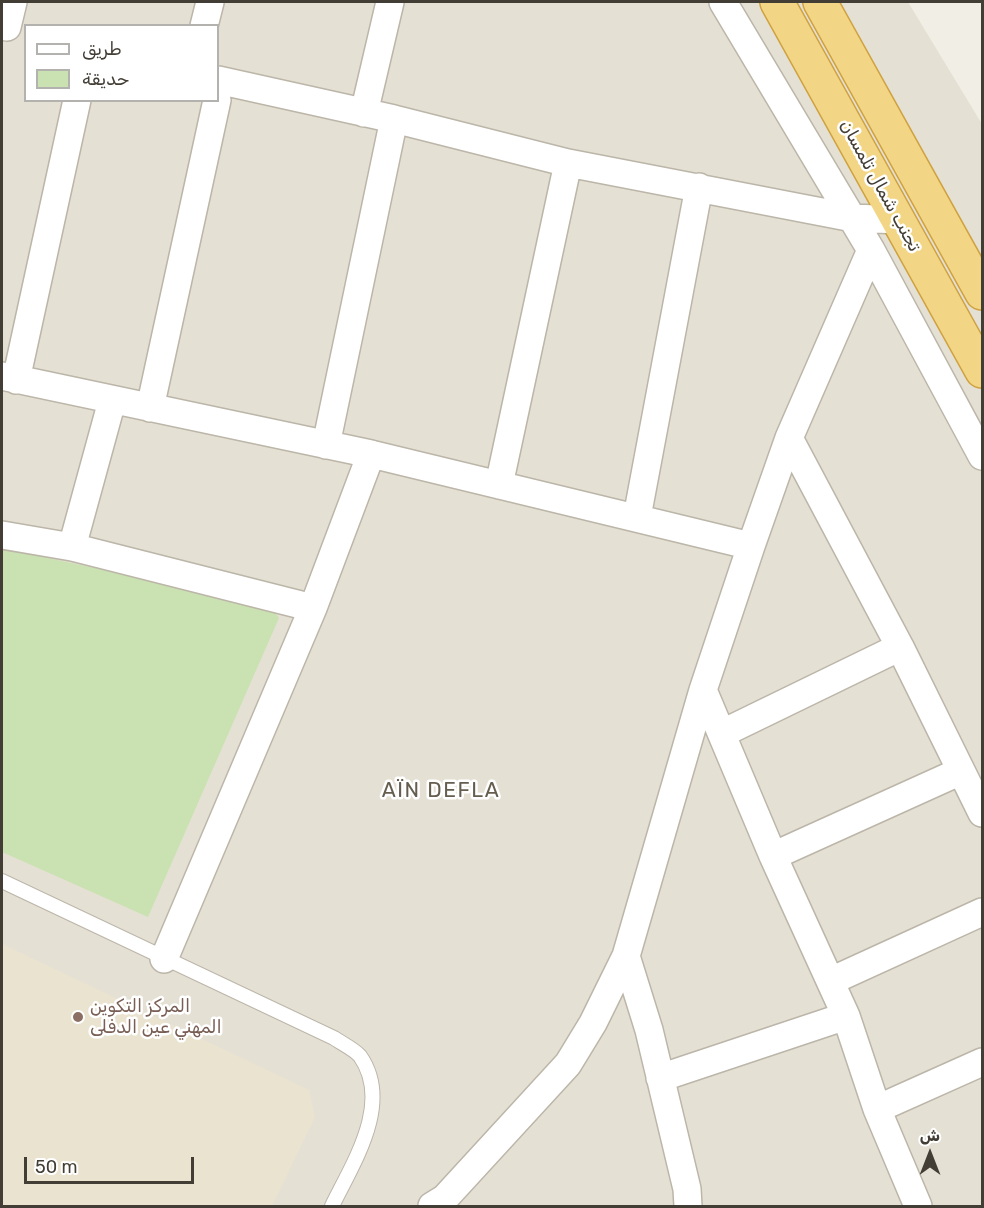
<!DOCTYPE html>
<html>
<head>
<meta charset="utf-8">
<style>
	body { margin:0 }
	#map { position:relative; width:984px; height:1208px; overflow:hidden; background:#f1eee5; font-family:Rubik,"Noto Sans Arabic",sans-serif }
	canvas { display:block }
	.frame { position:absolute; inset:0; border:3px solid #433e35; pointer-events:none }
	.legend { position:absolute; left:24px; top:24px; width:195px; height:78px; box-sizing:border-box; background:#fff; border:2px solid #b4b2ae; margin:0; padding:8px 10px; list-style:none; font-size:18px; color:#433e35 }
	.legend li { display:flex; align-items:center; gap:12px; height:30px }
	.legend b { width:30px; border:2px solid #b4b2ae }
	.north { position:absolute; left:900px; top:1124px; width:60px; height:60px; -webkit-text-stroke:4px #fff; paint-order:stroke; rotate:0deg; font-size:16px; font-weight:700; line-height:24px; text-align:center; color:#433e35 }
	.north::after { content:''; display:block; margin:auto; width:21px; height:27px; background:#433e35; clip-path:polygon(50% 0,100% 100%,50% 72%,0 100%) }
	.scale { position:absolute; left:24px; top:1157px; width:170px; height:27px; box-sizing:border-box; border:3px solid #433e35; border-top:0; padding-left:8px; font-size:18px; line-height:21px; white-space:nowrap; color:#433e35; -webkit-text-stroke:4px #fff; paint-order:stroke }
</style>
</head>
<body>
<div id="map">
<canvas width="984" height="1208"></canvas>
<div class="frame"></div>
<ul class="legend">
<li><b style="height:8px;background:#fff"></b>طريق</li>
<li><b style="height:16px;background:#cae2b1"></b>حديقة</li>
</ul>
<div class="north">ش</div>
<div class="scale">50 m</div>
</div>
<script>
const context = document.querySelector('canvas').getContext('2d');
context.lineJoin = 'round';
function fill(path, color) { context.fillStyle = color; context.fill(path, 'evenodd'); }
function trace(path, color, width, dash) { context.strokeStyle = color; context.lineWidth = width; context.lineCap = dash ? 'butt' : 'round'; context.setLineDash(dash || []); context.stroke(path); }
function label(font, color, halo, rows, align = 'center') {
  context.font = font + ' Rubik,"Noto Sans Arabic",sans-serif'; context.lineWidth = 5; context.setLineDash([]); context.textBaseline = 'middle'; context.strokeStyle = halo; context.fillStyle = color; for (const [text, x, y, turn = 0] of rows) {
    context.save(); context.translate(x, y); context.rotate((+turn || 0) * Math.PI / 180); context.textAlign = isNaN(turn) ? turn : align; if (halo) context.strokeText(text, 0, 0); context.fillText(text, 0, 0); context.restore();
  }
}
const residential = new Path2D(`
	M 2,2 L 908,2 L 982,124 L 982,1206 L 2,1206 ZM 26,26 L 218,26 L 218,100 L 26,100 Z`);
const education = new Path2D(`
	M 2,944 L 309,1090 L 315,1117 L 272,1206 L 2,1206 Z`);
const green = new Path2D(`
	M 2,548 L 270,606 L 279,618 L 148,917 L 2,852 Z`);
const service = new Path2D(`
	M 2,881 L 334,1038 C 341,1043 354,1049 360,1056 C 393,1103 353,1163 332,1206`);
const minor = new Path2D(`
	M 204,26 L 210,2
	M 7,27 L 13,2
	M 218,80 L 394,119 L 568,163 L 853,218 L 899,220
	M 364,113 L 390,2
	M 871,250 L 982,456
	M 2,376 L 371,454 L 751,546
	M 16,380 L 77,100
	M 150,408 L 217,100
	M 789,438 L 900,647 L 982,813
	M 326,445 L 394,119
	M 499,485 L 568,163
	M 637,517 L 699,187
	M 2,535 L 72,547 L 313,608
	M 72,547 L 112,401
	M 703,690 L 773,856 L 846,1016 L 877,1109 L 918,1206
	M 723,733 L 900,647
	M 773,856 L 961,771
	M 626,956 L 649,1030 L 687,1189 L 688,1206
	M 164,959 L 313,608 L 371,454
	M 831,981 L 982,912
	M 660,1078 L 846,1016
	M 877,1109 L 982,1062
	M 432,1206 L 445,1198 L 568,1064 L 593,1023 L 626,956 L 703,690 L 751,546 L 789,438 L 871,250 L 723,2`);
const trunk = new Path2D(`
	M 777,2 L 982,371
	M 820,2 L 982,293`);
const markers = [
	[78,1017,6,"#8d6e63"]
];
const streetNames = [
	["تجنب شمال تلمسان",880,186,61]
];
const educationNames = [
	["المركز التكوين",90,1007],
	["المهني عين الدفلى",90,1028]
];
const quarterNames = [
	["AÏN DEFLA",441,791]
];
fill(residential, '#e5e0d4');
fill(education, '#e9e3d0');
fill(green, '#cae2b1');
trace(service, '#bcb6a9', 16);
trace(minor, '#bcb6a9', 30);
trace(trunk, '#cfa241', 36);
trace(service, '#fff', 14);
trace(minor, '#fff', 27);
trace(trunk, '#f3d685', 33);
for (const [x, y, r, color] of markers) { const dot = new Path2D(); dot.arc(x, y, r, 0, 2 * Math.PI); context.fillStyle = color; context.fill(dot); trace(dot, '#fff', 2); }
label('18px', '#433e35', '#fff', streetNames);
label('18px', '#785e54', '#fff', educationNames, 'left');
context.letterSpacing = '1.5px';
label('21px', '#655d4e', '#fff', quarterNames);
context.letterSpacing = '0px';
</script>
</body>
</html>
